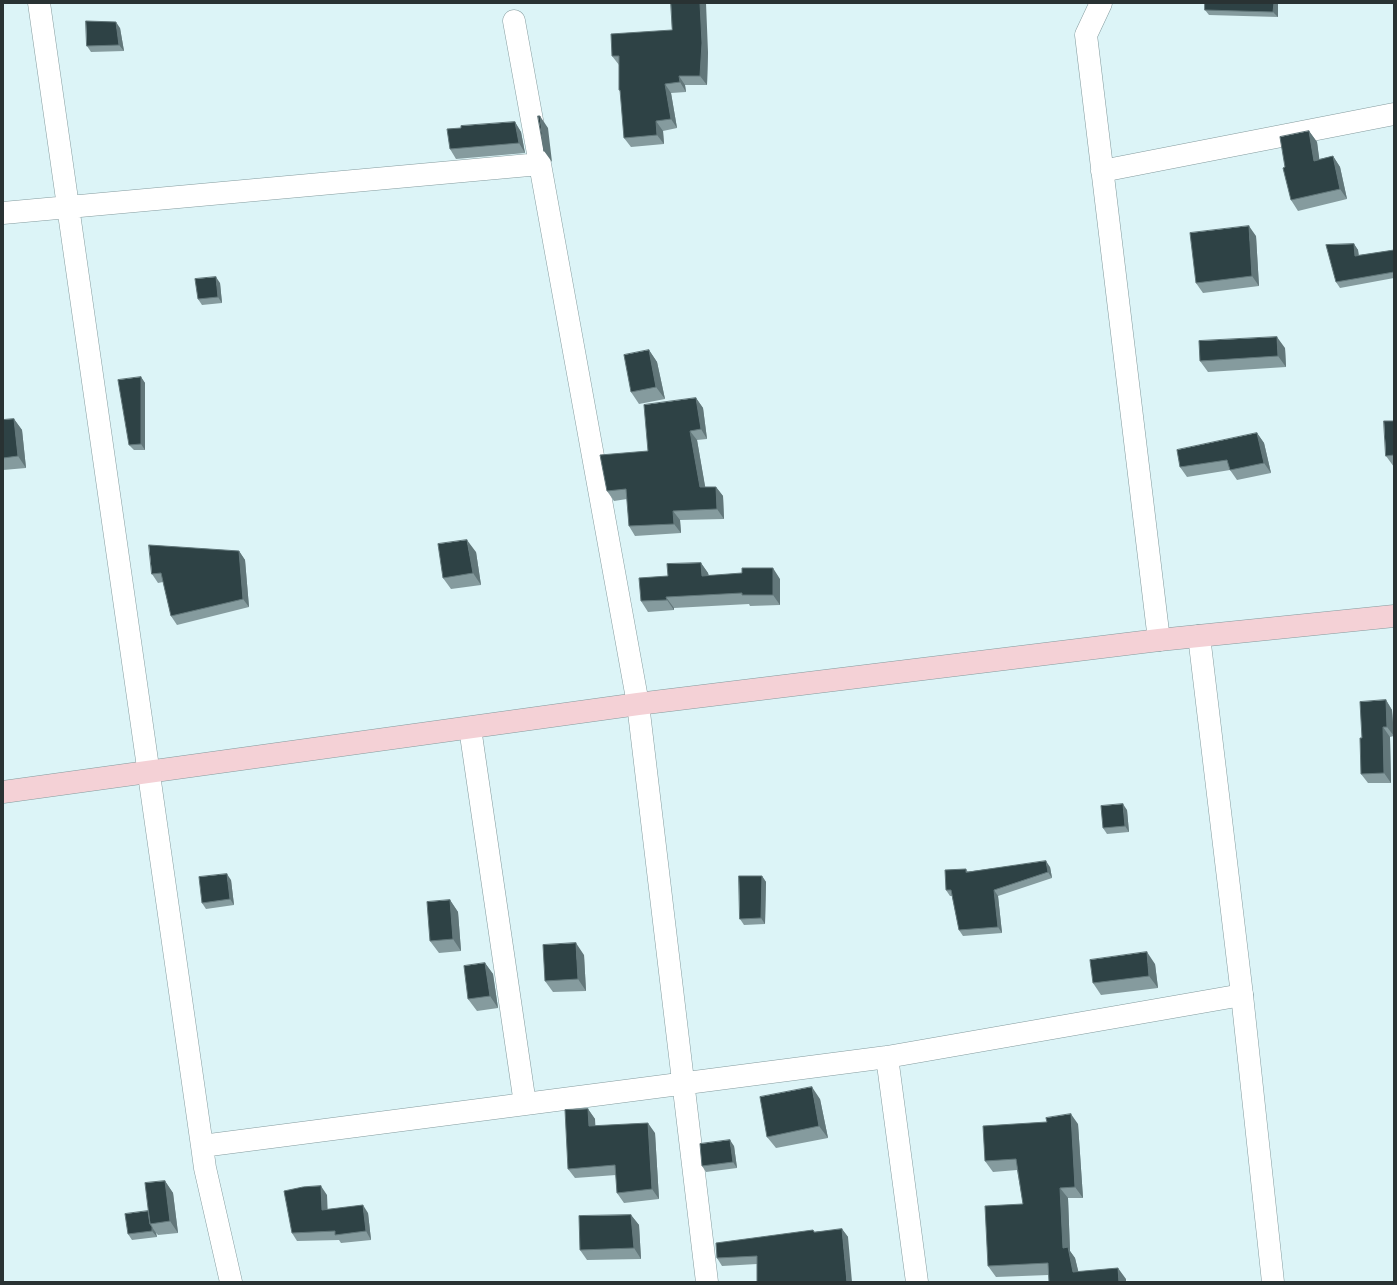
<!DOCTYPE html>
<html>
<head>
<meta charset="utf-8">
<style>
	body { margin:0 }
	#map { position:relative; width:1397px; height:1285px; overflow:hidden; background:#dcf4f7; font-family:"Noto Sans",sans-serif }
	canvas { display:block }
	.frame { position:absolute; inset:0; border:4px solid #293233; pointer-events:none }
</style>
</head>
<body>
<div id="map">
<canvas width="1397" height="1285"></canvas>
<div class="frame"></div>
</div>
<script>
const context = document.querySelector('canvas').getContext('2d');
context.lineJoin = 'round';
function trace(path, color, width, dash) { context.strokeStyle = color; context.lineWidth = width; context.lineCap = dash ? 'butt' : 'round'; context.setLineDash(dash || []); context.stroke(path); }
function fill(path, color) { context.fillStyle = color; context.fill(path, 'evenodd'); }
const minor = new Path2D(`
	M 39,3 L 202,1146 L 205,1168 L 231,1282
	M 1101,3 L 1086,35 L 1159,640
	M 514,21 L 638,704 L 707,1282
	M 1102,171 L 1394,114
	M 3,213 L 540,164
	M 470,728 L 525,1104
	M 887,1057 L 917,1282
	M 202,1146 L 887,1057 L 1242,995`);
const tertiary = new Path2D(`
	M 1199,636 L 1242,995 L 1273,1282`);
const secondary = new Path2D(`
	M 3,792 L 638,704 L 1159,640 L 1394,616`);
const wall = new Path2D(`
	M 1278,3 L 1278,17 L 1209,15 L 1205,10 Z
	M 120,28 L 124,51 L 91,52 L 87,46 Z
	M 708,52 L 707,85 L 685,85 L 686,92 L 671,93 L 677,128 L 663,131 L 664,144 L 631,147 L 624,138 L 621,92 L 619,90 L 619,65 L 612,56 Z
	M 515,122 L 521,132 L 525,153 L 456,159 L 450,149 Z
	M 1309,131 L 1317,142 L 1319,159 L 1333,156 L 1340,167 L 1347,199 L 1298,211 L 1291,200 L 1285,167 Z
	M 1256,236 L 1259,286 L 1203,293 L 1196,283 Z
	M 1354,244 L 1358,250 L 1359,255 L 1394,250 L 1394,278 L 1340,288 L 1336,282 Z
	M 220,283 L 222,303 L 202,305 L 198,299 Z
	M 1285,348 L 1286,367 L 1208,372 L 1200,361 Z
	M 649,350 L 657,362 L 665,399 L 639,404 L 631,392 Z
	M 141,377 L 145,383 L 145,450 L 134,450 L 129,445 Z
	M 696,398 L 703,408 L 707,439 L 697,440 L 705,487 L 716,487 L 723,496 L 724,519 L 680,520 L 681,533 L 635,536 L 629,526 L 627,499 L 614,501 L 607,491 L 648,451 Z
	M 14,419 L 22,430 L 26,468 L 3,470 L 3,420 Z
	M 1394,421 L 1394,467 L 1386,456 Z
	M 1257,433 L 1264,443 L 1271,473 L 1237,480 L 1230,470 L 1187,477 L 1180,467 Z
	M 239,551 L 245,560 L 249,607 L 177,625 L 171,616 L 163,582 L 158,583 L 152,574 Z
	M 476,552 L 481,585 L 451,589 L 443,578 Z
	M 701,563 L 708,573 L 709,575 L 780,579 L 780,605 L 750,606 L 749,604 L 674,608 L 674,610 L 648,612 L 641,601 L 668,576 Z
	M 1386,700 L 1392,710 L 1394,736 L 1390,737 L 1391,783 L 1368,783 L 1361,774 L 1362,738 Z
	M 1127,810 L 1129,832 L 1107,834 L 1103,828 Z
	M 1050,867 L 1052,878 L 998,896 L 1002,933 L 963,936 L 959,930 L 952,896 L 950,896 L 946,890 L 966,869 L 968,872 Z
	M 762,876 L 766,882 L 765,924 L 744,925 L 740,919 Z
	M 231,880 L 234,905 L 206,909 L 202,903 Z
	M 450,900 L 458,912 L 461,951 L 439,953 L 430,941 Z
	M 584,955 L 586,991 L 553,992 L 545,981 Z
	M 485,963 L 493,974 L 498,1008 L 477,1011 L 468,999 Z
	M 1155,964 L 1158,988 L 1101,995 L 1093,983 Z
	M 820,1099 L 828,1138 L 776,1148 L 767,1137 Z
	M 588,1109 L 595,1119 L 595,1126 L 655,1133 L 659,1199 L 624,1203 L 617,1193 L 616,1175 L 575,1178 L 568,1169 Z
	M 1078,1124 L 1083,1198 L 1068,1198 L 1070,1251 L 1075,1258 L 1078,1271 L 1126,1279 L 1048,1275 L 996,1277 L 988,1266 L 1023,1204 L 1017,1170 L 993,1172 L 985,1161 Z
	M 734,1146 L 737,1168 L 706,1172 L 702,1166 Z
	M 165,1181 L 173,1193 L 178,1233 L 158,1235 L 156,1233 L 157,1237 L 132,1240 L 128,1234 L 148,1211 Z
	M 327,1195 L 327,1209 L 368,1213 L 371,1240 L 341,1243 L 339,1240 L 297,1241 L 292,1233 Z
	M 631,1215 L 639,1225 L 641,1259 L 587,1260 L 580,1250 Z
	M 842,1229 L 848,1237 L 757,1264 L 722,1266 L 717,1258 L 813,1230 L 815,1232 Z`);
const shadedWall = new Path2D(`
	M 700,3 L 706,3 L 708,52 L 707,85 L 700,76 Z
	M 1274,3 L 1278,3 L 1278,17 L 1273,12 Z
	M 116,22 L 120,28 L 124,51 L 119,45 Z
	M 679,76 L 685,85 L 686,92 L 680,82 Z
	M 665,84 L 671,93 L 677,128 L 671,119 Z
	M 540,116 L 548,128 L 552,162 L 544,151 Z
	M 656,121 L 663,131 L 664,144 L 657,135 Z
	M 515,122 L 521,132 L 525,153 L 519,143 Z
	M 1309,131 L 1317,142 L 1321,171 L 1314,161 Z
	M 1333,156 L 1340,167 L 1347,199 L 1340,189 Z
	M 1249,226 L 1256,236 L 1259,286 L 1252,276 Z
	M 1354,244 L 1358,250 L 1359,262 L 1355,256 Z
	M 216,277 L 220,283 L 222,303 L 218,297 Z
	M 1277,337 L 1285,348 L 1286,367 L 1278,356 Z
	M 649,350 L 657,362 L 665,399 L 656,387 Z
	M 141,377 L 145,383 L 145,450 L 141,444 Z
	M 696,398 L 703,408 L 707,439 L 701,429 Z
	M 14,419 L 22,430 L 26,468 L 18,456 Z
	M 690,431 L 697,440 L 707,497 L 700,487 Z
	M 1257,433 L 1264,443 L 1271,473 L 1264,463 Z
	M 716,487 L 723,496 L 724,519 L 717,509 Z
	M 673,511 L 680,520 L 681,533 L 674,524 Z
	M 467,540 L 476,552 L 481,585 L 473,573 Z
	M 239,551 L 245,560 L 249,607 L 243,599 Z
	M 701,563 L 708,573 L 709,586 L 702,576 Z
	M 773,568 L 780,579 L 780,605 L 773,595 Z
	M 666,597 L 674,608 L 674,610 L 667,600 Z
	M 1386,700 L 1392,710 L 1394,736 L 1387,727 Z
	M 1383,727 L 1390,737 L 1391,783 L 1384,773 Z
	M 1123,804 L 1127,810 L 1129,832 L 1125,826 Z
	M 1046,861 L 1050,867 L 1052,878 L 1048,872 Z
	M 227,874 L 231,880 L 234,905 L 230,899 Z
	M 762,876 L 766,882 L 765,924 L 761,918 Z
	M 994,890 L 998,896 L 1002,933 L 998,927 Z
	M 450,900 L 458,912 L 461,951 L 453,939 Z
	M 576,943 L 584,955 L 586,991 L 578,979 Z
	M 1147,952 L 1155,964 L 1158,988 L 1149,976 Z
	M 485,963 L 493,974 L 498,1008 L 490,996 Z
	M 812,1087 L 820,1099 L 828,1138 L 819,1126 Z
	M 588,1109 L 595,1119 L 596,1136 L 589,1126 Z
	M 1071,1114 L 1078,1124 L 1083,1198 L 1075,1187 Z
	M 648,1123 L 655,1133 L 659,1199 L 652,1189 Z
	M 730,1140 L 734,1146 L 737,1168 L 733,1162 Z
	M 165,1181 L 173,1193 L 178,1233 L 170,1221 Z
	M 321,1186 L 327,1195 L 328,1218 L 322,1210 Z
	M 1060,1188 L 1068,1198 L 1070,1251 L 1075,1258 L 1081,1282 L 1073,1272 L 1063,1248 Z
	M 363,1205 L 368,1213 L 371,1240 L 366,1231 Z
	M 631,1215 L 639,1225 L 641,1259 L 634,1248 Z
	M 152,1227 L 156,1233 L 157,1237 L 152,1231 Z
	M 842,1229 L 848,1237 L 852,1282 L 847,1282 Z
	M 1118,1268 L 1126,1279 L 1126,1282 L 1119,1282 Z`);
const building = new Path2D(`
	M 671,3 L 700,3 L 702,43 L 700,76 L 679,76 L 680,82 L 665,84 L 671,119 L 656,121 L 657,135 L 624,138 L 620,90 L 619,90 L 619,56 L 612,56 L 611,34 L 672,30 Z
	M 1205,3 L 1274,3 L 1273,12 L 1205,10 Z
	M 86,21 L 116,22 L 119,45 L 87,46 Z
	M 538,116 L 540,116 L 544,151 Z
	M 515,122 L 519,143 L 450,149 L 447,129 L 461,128 L 461,126 Z
	M 1309,131 L 1314,161 L 1333,156 L 1340,189 L 1291,200 L 1283,168 L 1285,167 L 1280,137 Z
	M 1249,226 L 1252,276 L 1196,283 L 1190,233 Z
	M 1354,244 L 1355,256 L 1394,250 L 1394,272 L 1336,282 L 1326,245 Z
	M 216,277 L 218,297 L 198,299 L 195,279 Z
	M 1277,337 L 1278,356 L 1200,361 L 1199,341 Z
	M 649,350 L 656,387 L 631,392 L 624,355 Z
	M 141,377 L 141,444 L 129,445 L 118,380 Z
	M 696,398 L 701,429 L 690,431 L 700,487 L 716,487 L 717,509 L 673,511 L 674,524 L 629,526 L 626,489 L 607,491 L 600,455 L 648,451 L 644,405 Z
	M 14,419 L 18,456 L 3,458 L 3,420 Z
	M 1384,421 L 1394,421 L 1394,455 L 1386,456 Z
	M 1257,433 L 1264,463 L 1230,470 L 1227,460 L 1180,467 L 1177,450 Z
	M 467,540 L 473,573 L 443,578 L 438,544 Z
	M 149,545 L 239,551 L 243,599 L 171,616 L 161,573 L 152,574 Z
	M 701,563 L 702,576 L 742,573 L 742,568 L 773,568 L 773,595 L 742,595 L 742,593 L 666,597 L 667,600 L 641,601 L 639,578 L 668,576 L 667,564 Z
	M 1386,700 L 1387,727 L 1383,727 L 1384,773 L 1361,774 L 1360,738 L 1362,738 L 1360,702 Z
	M 1123,804 L 1125,826 L 1103,828 L 1101,806 Z
	M 1046,861 L 1048,872 L 994,890 L 998,927 L 959,930 L 951,890 L 946,890 L 945,870 L 966,869 L 966,872 Z
	M 227,874 L 230,899 L 202,903 L 199,877 Z
	M 739,876 L 762,876 L 761,918 L 740,919 Z
	M 450,900 L 453,939 L 430,941 L 427,902 Z
	M 576,943 L 578,979 L 545,981 L 543,945 Z
	M 1147,952 L 1149,976 L 1093,983 L 1090,960 Z
	M 485,963 L 490,996 L 468,999 L 464,966 Z
	M 812,1087 L 819,1126 L 767,1137 L 760,1097 Z
	M 588,1109 L 589,1126 L 648,1123 L 652,1189 L 617,1193 L 615,1165 L 568,1169 L 565,1110 Z
	M 1071,1114 L 1075,1187 L 1060,1188 L 1063,1248 L 1068,1247 L 1073,1272 L 1118,1268 L 1119,1282 L 1049,1282 L 1048,1263 L 988,1266 L 985,1206 L 1023,1204 L 1016,1159 L 985,1161 L 983,1126 L 1047,1122 L 1046,1118 Z
	M 730,1140 L 733,1162 L 702,1166 L 700,1144 Z
	M 165,1181 L 170,1221 L 150,1224 L 145,1183 Z
	M 321,1186 L 322,1210 L 363,1205 L 366,1231 L 335,1235 L 335,1231 L 292,1233 L 284,1191 L 303,1187 Z
	M 148,1211 L 150,1224 L 152,1227 L 152,1231 L 128,1234 L 125,1214 Z
	M 631,1215 L 634,1248 L 580,1250 L 579,1216 Z
	M 842,1229 L 847,1282 L 757,1282 L 757,1256 L 717,1258 L 716,1243 L 813,1230 L 814,1232 Z`);
trace(minor, '#849b9e', 23);
trace(tertiary, '#849b9e', 23);
trace(secondary, '#849b9e', 23);
trace(minor, '#fff', 22);
trace(tertiary, '#fff', 22);
trace(secondary, '#f4d1d6', 22);
fill(wall, '#859b9e');
fill(shadedWall, '#62777a');
fill(building, '#2e4245');
trace(building, '#62777a', 1);
</script>
</body>
</html>
